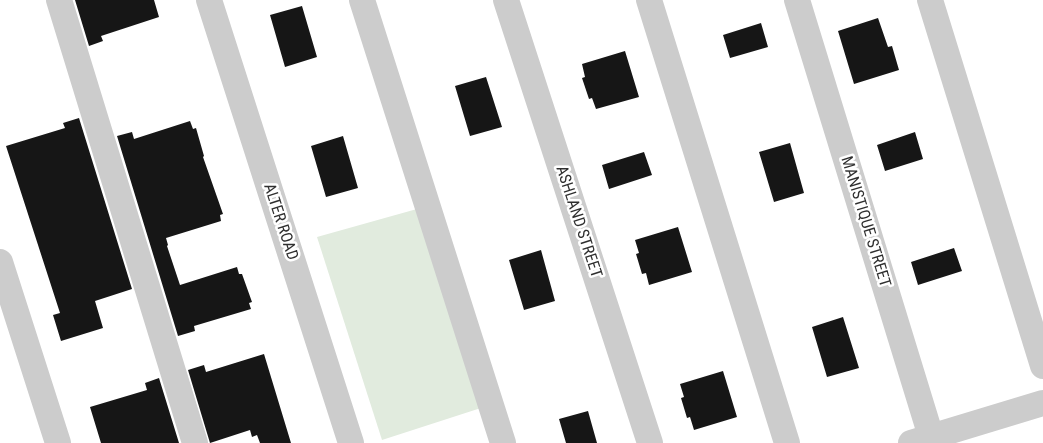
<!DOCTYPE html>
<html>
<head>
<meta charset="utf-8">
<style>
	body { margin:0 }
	canvas { display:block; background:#fff }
</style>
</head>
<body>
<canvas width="1043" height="443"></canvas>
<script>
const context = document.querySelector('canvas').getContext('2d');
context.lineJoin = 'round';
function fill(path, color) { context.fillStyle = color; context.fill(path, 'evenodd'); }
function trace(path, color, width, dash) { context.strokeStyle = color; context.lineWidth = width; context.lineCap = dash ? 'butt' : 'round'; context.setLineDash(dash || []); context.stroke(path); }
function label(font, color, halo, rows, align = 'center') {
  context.font = font + ' "Roboto Condensed",sans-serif'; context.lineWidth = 5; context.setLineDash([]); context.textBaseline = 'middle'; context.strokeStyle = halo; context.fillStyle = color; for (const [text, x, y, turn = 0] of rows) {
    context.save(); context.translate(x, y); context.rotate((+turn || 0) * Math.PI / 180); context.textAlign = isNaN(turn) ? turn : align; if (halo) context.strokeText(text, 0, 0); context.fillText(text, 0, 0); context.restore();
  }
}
const green = new Path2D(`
	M 424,207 L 484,407 L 382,440 L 317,237 Z`);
const building = new Path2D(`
	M 75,0 L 154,0 L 159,17 L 101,36 L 103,41 L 89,46 Z
	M 302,6 L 317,57 L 285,67 L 270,15 Z
	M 878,18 L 888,47 L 892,46 L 899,70 L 854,84 L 838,31 Z
	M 761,23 L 768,47 L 730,58 L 723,35 Z
	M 625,51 L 639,97 L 596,109 L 592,98 L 589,99 L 582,78 L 585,77 L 582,64 Z
	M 486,77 L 502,127 L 470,136 L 455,86 Z
	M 79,118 L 132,289 L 95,301 L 103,328 L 61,341 L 53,315 L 60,313 L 6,146 L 65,128 L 63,123 Z
	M 190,121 L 193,129 L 196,128 L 204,156 L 203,157 L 223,214 L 220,215 L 221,221 L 166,238 L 168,245 L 167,246 L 180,285 L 237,267 L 239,274 L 242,274 L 252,302 L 249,303 L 251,309 L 194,326 L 195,331 L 178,336 L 117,136 L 132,132 L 134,139 Z
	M 915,132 L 923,159 L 885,171 L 877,145 Z
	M 343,136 L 358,188 L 326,197 L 311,146 Z
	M 790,143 L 804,193 L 774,202 L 759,152 Z
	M 644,152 L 652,175 L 609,189 L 602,165 Z
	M 678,227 L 692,272 L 649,285 L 646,273 L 642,274 L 636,254 L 639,253 L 635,240 Z
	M 954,248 L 962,271 L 918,285 L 911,262 Z
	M 541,250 L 555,301 L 524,310 L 509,260 Z
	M 843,317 L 859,368 L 827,377 L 812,327 Z
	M 264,354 L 291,443 L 260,443 L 257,435 L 252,437 L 250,430 L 210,443 L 188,370 L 204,365 L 206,372 Z
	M 723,371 L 737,417 L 694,430 L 690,417 L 687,418 L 681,398 L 684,397 L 680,384 Z
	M 159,378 L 179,443 L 101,443 L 90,407 L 147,390 L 145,383 Z
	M 588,411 L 597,443 L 566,443 L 559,419 Z`);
const minor = new Path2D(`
	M 59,0 L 195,443
	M 209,0 L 351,443
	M 362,0 L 503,443
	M 506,0 L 650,443
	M 649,0 L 787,443
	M 797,0 L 933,443
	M 930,0 L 1043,366
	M 0,262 L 58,443
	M 911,443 L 1043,403`);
const streetNames = [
	["ALTER ROAD",280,222,72],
	["ASHLAND STREET",578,222,72],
	["MANISTIQUE STREET",865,222,73]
];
fill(green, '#e1ebde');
fill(building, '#161616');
trace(minor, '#ccc', 26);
label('16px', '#2f2f2f', '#fff', streetNames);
</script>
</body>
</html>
